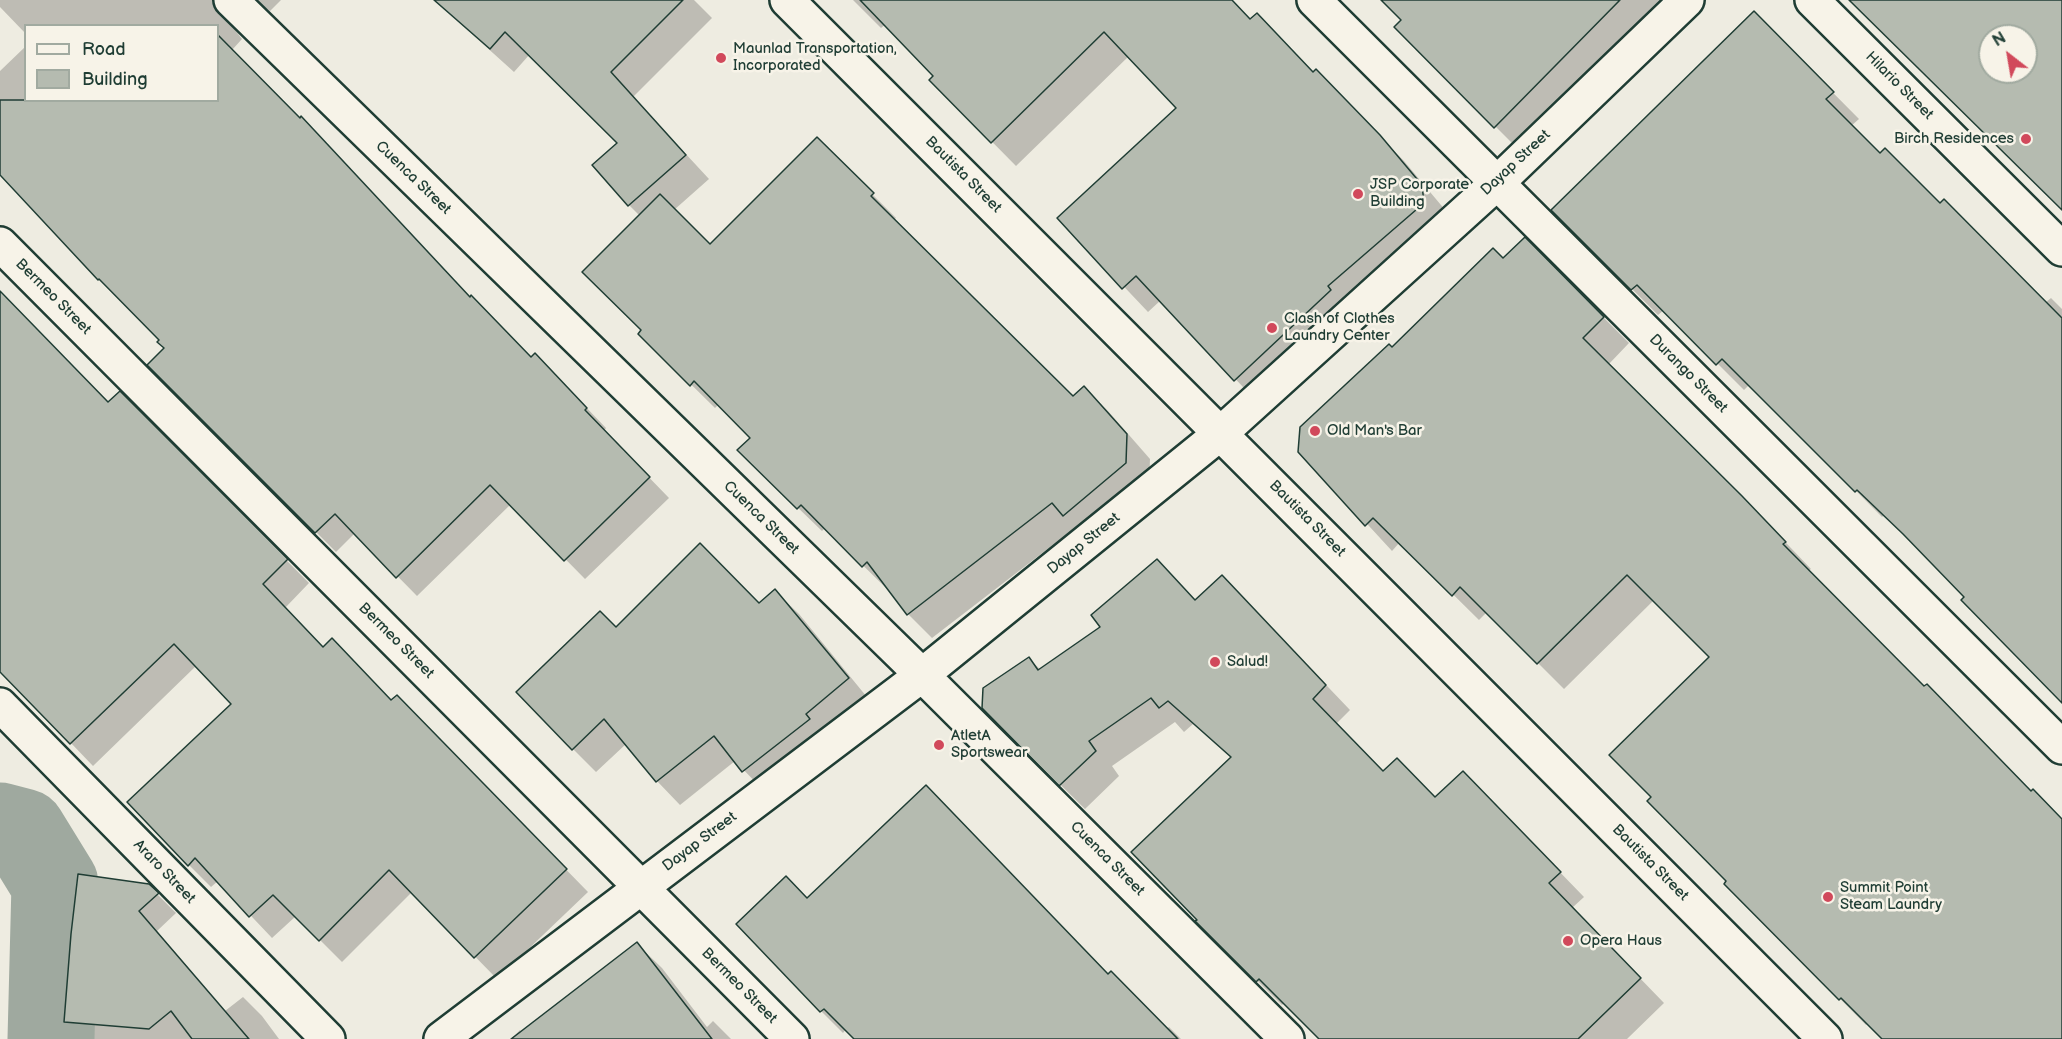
<!DOCTYPE html>
<html>
<head>
<meta charset="utf-8">
<style>
	body { margin:0 }
	#map { position:relative; width:2062px; height:1039px; overflow:hidden; background:#eeece1; font-family:"Balsamiq Sans",sans-serif }
	canvas { display:block }
	.legend { position:absolute; left:24px; top:24px; width:195px; height:78px; box-sizing:border-box; background:#f7f3e8; border:2px solid #a1aaa0; margin:0; padding:8px 10px; list-style:none; font-size:18px; color:#1f3d34 }
	.legend li { display:flex; align-items:center; gap:12px; height:30px }
	.legend b { width:30px; border:2px solid #a1aaa0 }
	.north { position:absolute; left:1978px; top:24px; width:60px; height:60px; box-sizing:border-box; background:#f7f3e8; border:2px solid #a1aaa0; border-radius:50%; rotate:329deg; font-size:16px; font-weight:700; line-height:24px; text-align:center; color:#1f3d34 }
	.north::after { content:''; display:block; margin:auto; width:21px; height:27px; background:#d1495b; clip-path:polygon(50% 0,100% 100%,50% 72%,0 100%) }
</style>
</head>
<body>
<div id="map">
<canvas width="2062" height="1039"></canvas>
<ul class="legend">
<li><b style="height:8px;background:#f7f3e8"></b>Road</li>
<li><b style="height:16px;background:#b5bbb0"></b>Building</li>
</ul>
<div class="north">N</div>
</div>
<script>
const context = document.querySelector('canvas').getContext('2d');
context.lineJoin = 'round';
function fill(path, color) { context.fillStyle = color; context.fill(path, 'evenodd'); }
function trace(path, color, width, dash) { context.strokeStyle = color; context.lineWidth = width; context.lineCap = dash ? 'butt' : 'round'; context.setLineDash(dash || []); context.stroke(path); }
function label(font, color, halo, rows, align = 'center') {
  context.font = font + ' "Balsamiq Sans",sans-serif'; context.lineWidth = 5; context.setLineDash([]); context.textBaseline = 'middle'; context.strokeStyle = halo; context.fillStyle = color; for (const [text, x, y, turn = 0] of rows) {
    context.save(); context.translate(x, y); context.rotate((+turn || 0) * Math.PI / 180); context.textAlign = isNaN(turn) ? turn : align; if (halo) context.strokeText(text, 0, 0); context.fillText(text, 0, 0); context.restore();
  }
}
const shadow = new Path2D(`
	M 0,0 L 281,0 L 270,11 L 256,1 L 246,2 L 232,15 L 232,26 L 242,39 L 232,50 L 471,298 L 532,359 L 555,375 L 606,428 L 604,431 L 669,498 L 585,579 L 511,504 L 417,596 L 355,533 L 336,552 L 149,365 L 166,348 L 161,340 L 0,172 L 0,71 L 26,46 L 26,100 L 218,100 L 218,26 L 26,26 L 26,34 L 0,7 Z
	M 441,0 L 694,0 L 712,18 L 633,97 L 709,179 L 674,210 L 710,246 L 817,139 L 896,218 L 893,221 L 1073,398 L 1084,388 L 1108,411 L 1150,459 L 1149,487 L 1087,539 L 1076,527 L 932,638 L 908,614 L 888,588 L 887,589 L 825,528 L 822,531 L 763,474 L 752,438 L 719,404 L 715,408 L 640,334 L 643,330 L 640,216 L 629,205 L 619,143 L 530,54 L 514,72 L 463,26 L 439,3 Z
	M 853,0 L 1232,0 L 1251,21 L 1340,96 L 1404,161 L 1446,211 L 1259,404 L 1161,300 L 1148,312 L 1059,218 L 1178,108 L 1129,56 L 1016,166 L 931,80 L 935,76 L 886,24 L 881,28 Z
	M 1383,0 L 1666,0 L 1519,150 L 1396,27 L 1403,20 Z
	M 1754,13 L 1859,119 L 1851,126 L 1880,155 L 1940,205 L 2045,303 L 2051,298 L 2062,309 L 2062,701 L 1966,597 L 1884,515 L 1882,517 L 1750,384 L 1744,390 L 1664,310 L 1658,315 L 1553,210 Z
	M 1525,239 L 1629,343 L 1608,365 L 1768,524 L 1811,569 L 1808,571 L 2032,793 L 2062,820 L 2062,1039 L 1884,1039 L 1868,1023 L 1866,1025 L 1726,884 L 1729,881 L 1711,657 L 1654,600 L 1564,689 L 1487,612 L 1479,620 L 1400,542 L 1392,551 L 1300,451 L 1392,349 L 1503,260 Z
	M 0,293 L 108,404 L 120,393 L 309,583 L 285,608 L 324,648 L 392,702 L 419,719 L 588,892 L 497,979 L 412,892 L 342,962 L 296,916 L 272,938 L 218,881 L 211,887 L 189,865 L 233,704 L 196,666 L 93,766 L 0,669 Z
	M 775,591 L 799,614 L 871,702 L 767,794 L 735,761 L 680,805 L 657,781 L 626,744 L 596,772 L 573,749 L 616,629 L 759,605 Z
	M 1196,601 L 1246,601 L 1350,710 L 1336,724 L 1383,773 L 1435,799 L 1487,797 L 1584,897 L 1572,908 L 1664,1003 L 1627,1039 L 1321,1039 L 1285,1002 L 1282,1005 L 1197,921 L 1231,758 L 1193,724 L 1184,732 L 1175,722 L 1112,766 L 1119,776 L 1085,809 L 983,708 L 1029,659 L 1041,670 Z
	M 148,885 L 176,913 L 157,931 L 225,1011 L 243,997 L 262,1016 L 279,1039 L 61,1039 L 62,1026 L 65,1027 L 72,935 Z
	M 808,899 L 1108,976 L 1167,1029 L 1169,1027 L 1181,1039 L 856,1039 L 846,1029 L 843,1033 L 821,1011 Z
	M 637,944 L 662,968 L 707,1027 L 713,1021 L 731,1039 L 511,1039 L 520,1030 L 522,1033 Z`);
const river = new Path2D(`
	M 0,826 L 23,832 L 55,884 L 51,1039`);
const building = new Path2D(`
	M 434,0 L 683,0 L 611,72 L 686,155 L 628,206 L 592,165 L 617,143 L 505,32 L 490,49 Z
	M 860,0 L 1232,0 L 1250,19 L 1257,13 L 1313,72 L 1316,69 L 1380,135 L 1422,185 L 1424,203 L 1328,286 L 1331,290 L 1234,381 L 1136,276 L 1122,289 L 1057,218 L 1176,108 L 1104,32 L 991,143 L 929,80 L 933,76 Z
	M 1381,0 L 1620,0 L 1494,128 L 1394,27 L 1401,20 Z
	M 1849,0 L 2062,0 L 2062,210 ZM 1990,36 L 2026,36 L 2026,72 L 1990,72 Z
	M 1754,11 L 1834,92 L 1826,99 L 1880,153 L 1885,148 L 1940,203 L 1944,199 L 2062,318 L 2062,703 L 1961,600 L 1964,597 L 1903,534 L 1857,490 L 1855,492 L 1722,359 L 1716,365 L 1637,285 L 1631,290 L 1551,210 Z
	M 218,35 L 300,118 L 301,116 L 470,297 L 471,295 L 531,357 L 535,353 L 587,408 L 585,410 L 650,477 L 564,561 L 490,485 L 396,578 L 335,514 L 315,533 L 147,365 L 164,348 L 157,342 L 159,340 L 99,279 L 98,280 L 0,175 L 0,100 L 218,100 Z
	M 817,137 L 874,193 L 871,196 L 1073,396 L 1084,386 L 1127,434 L 1126,463 L 1063,516 L 1052,503 L 907,615 L 867,562 L 862,567 L 801,505 L 797,509 L 737,450 L 750,438 L 694,381 L 690,386 L 638,334 L 641,330 L 582,272 L 660,194 L 710,244 Z
	M 1525,237 L 1604,317 L 1583,338 L 1742,496 L 1786,542 L 1783,544 L 1924,686 L 1927,684 L 2031,791 L 2033,789 L 2062,819 L 2062,1039 L 1882,1039 L 1841,998 L 1839,1000 L 1724,884 L 1726,881 L 1647,801 L 1651,797 L 1609,755 L 1709,657 L 1627,575 L 1537,664 L 1460,587 L 1452,596 L 1373,518 L 1365,526 L 1298,452 L 1300,427 L 1389,344 L 1392,347 L 1493,248 L 1503,258 Z
	M 0,291 L 108,402 L 120,391 L 288,559 L 263,584 L 323,647 L 332,638 L 391,700 L 397,695 L 567,869 L 474,958 L 389,870 L 319,941 L 273,895 L 249,917 L 195,858 L 188,866 L 127,802 L 231,704 L 174,644 L 70,744 L 0,672 Z
	M 700,543 L 759,603 L 775,589 L 849,678 L 806,714 L 810,719 L 742,772 L 714,736 L 656,782 L 604,719 L 572,750 L 516,692 L 600,611 L 616,627 Z
	M 1157,559 L 1195,600 L 1222,575 L 1326,685 L 1313,699 L 1383,771 L 1397,758 L 1435,797 L 1463,771 L 1561,872 L 1549,883 L 1641,978 L 1578,1039 L 1319,1039 L 1259,979 L 1256,982 L 1195,921 L 1197,920 L 1131,852 L 1231,757 L 1168,701 L 1159,708 L 1151,698 L 1089,741 L 1096,751 L 1059,786 L 982,708 L 983,688 L 1029,657 L 1038,670 L 1100,627 L 1091,615 Z
	M 926,785 L 1108,974 L 1111,971 L 1178,1039 L 854,1039 L 824,1009 L 820,1012 L 736,924 L 786,876 L 807,898 Z
	M 78,874 L 149,884 L 159,893 L 139,911 L 249,1039 L 192,1039 L 171,1011 L 149,1029 L 64,1022 L 71,934 Z
	M 637,942 L 712,1039 L 511,1039 Z`);
const minor = new Path2D(`
	M 231,0 L 922,675 L 1287,1039
	M 1314,0 L 2062,747
	M 1812,0 L 2062,249
	M 0,244 L 792,1039
	M 0,705 L 328,1039
	M 441,1039 L 922,675 L 1221,433 L 1497,183 L 1687,0`);
const tertiary = new Path2D(`
	M 787,0 L 1825,1039`);
const markers = [
	[721,58,6,"#d1495b"],
	[2026,139,6,"#d1495b"],
	[1358,194,6,"#d1495b"],
	[1272,328,6,"#d1495b"],
	[1315,431,6,"#d1495b"],
	[1215,662,6,"#d1495b"],
	[939,745,6,"#d1495b"],
	[1828,897,6,"#d1495b"],
	[1568,941,6,"#d1495b"]
];
const poiNames = [
	["Maunlad Transportation,",733,49],
	["Incorporated",733,66],
	["Birch Residences",2014,139,"right"],
	["JSP Corporate",1370,185],
	["Building",1370,202],
	["Clash of Clothes",1284,319],
	["Laundry Center",1284,336],
	["Old Man's Bar",1327,431],
	["Salud!",1227,662],
	["AtletA",951,736],
	["Sportswear",951,753],
	["Summit Point",1840,888],
	["Steam Laundry",1840,905],
	["Opera Haus",1580,941]
];
const streetNames = [
	["Hilario Street",1899,86,45],
	["Dayap Street",1516,163,-43],
	["Bautista Street",963,175,45],
	["Cuenca Street",413,178,44],
	["Bermeo Street",53,297,45],
	["Durango Street",1688,374,45],
	["Cuenca Street",761,518,44],
	["Bautista Street",1307,519,45],
	["Dayap Street",1084,544,-39],
	["Bermeo Street",396,641,45],
	["Dayap Street",700,842,-37],
	["Cuenca Street",1107,859,45],
	["Bautista Street",1650,863,45],
	["Araro Street",164,872,46],
	["Bermeo Street",739,986,45]
];
fill(shadow, '#0003');
trace(river, '#9fa99f', 87);
fill(building, '#b5bbb0');
trace(building, '#1f3d34', 1.5);
trace(minor, '#1f3d34', 38);
trace(tertiary, '#1f3d34', 38);
trace(minor, '#f7f3e8', 33);
trace(tertiary, '#f7f3e8', 33);
for (const [x, y, r, color] of markers) { const dot = new Path2D(); dot.arc(x, y, r, 0, 2 * Math.PI); context.fillStyle = color; context.fill(dot); trace(dot, '#f7f3e8', 2); }
label('15px', '#1f3d34', '#f7f3e8', poiNames, 'left');
label('15px', '#1f3d34', '#f7f3e8', streetNames);
</script>
</body>
</html>
